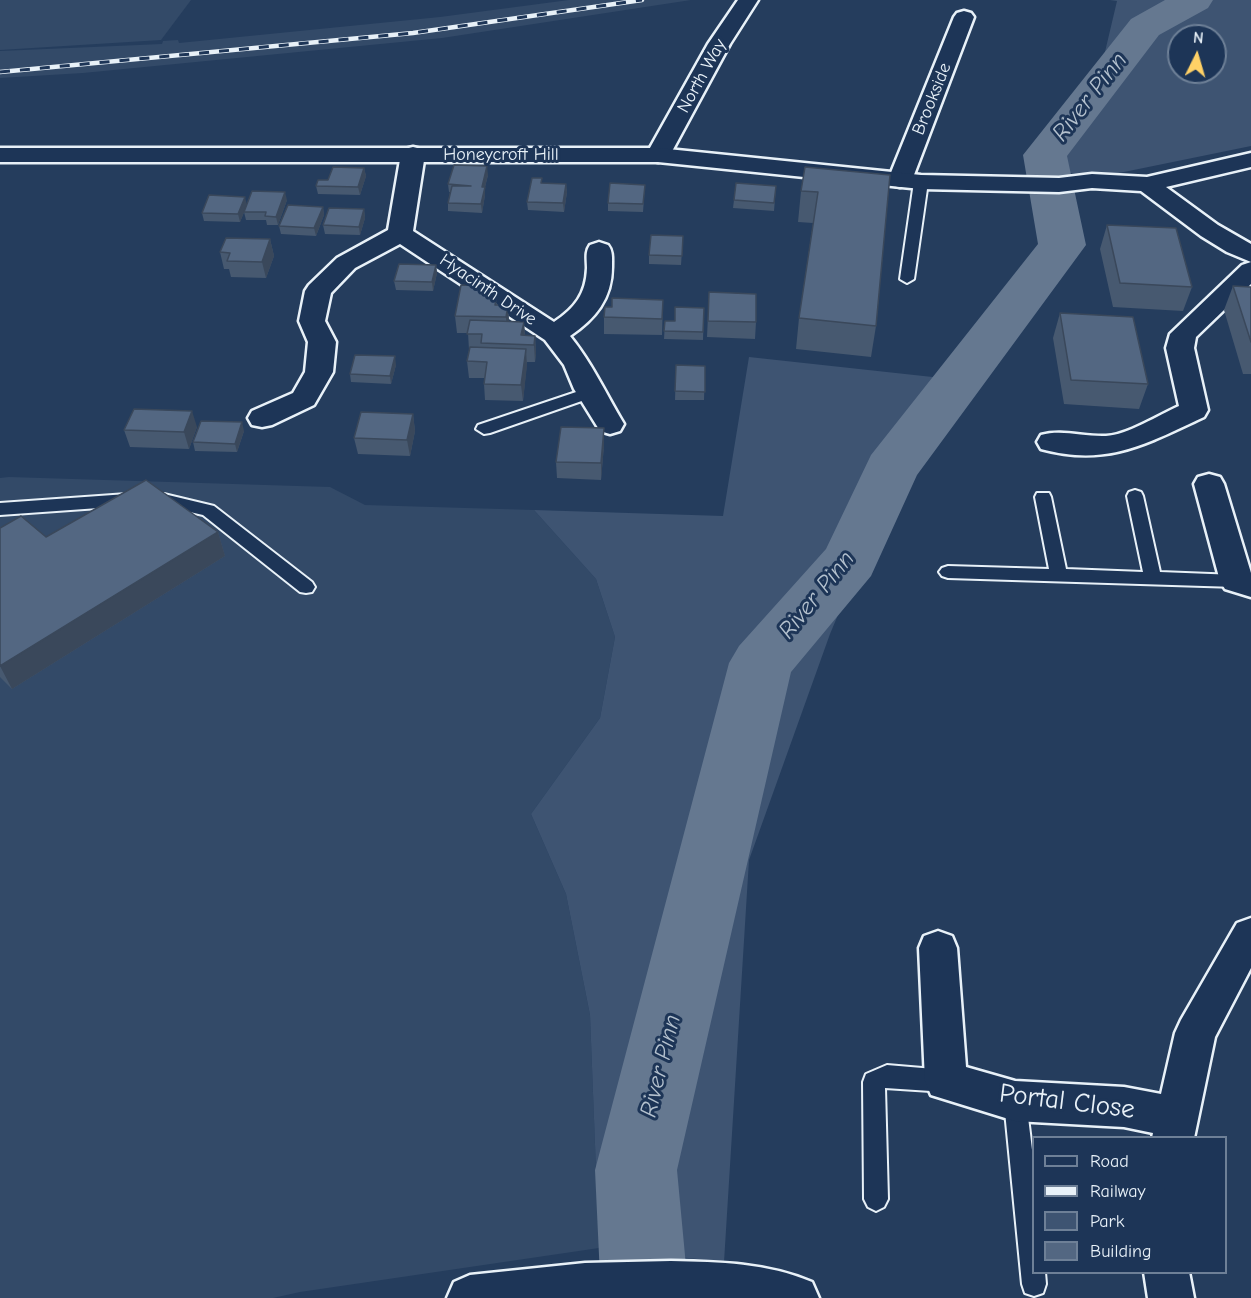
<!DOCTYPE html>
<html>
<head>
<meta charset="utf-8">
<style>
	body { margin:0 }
	#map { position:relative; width:1251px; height:1298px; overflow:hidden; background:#253d5d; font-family:"Comic Neue",sans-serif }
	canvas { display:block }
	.legend { position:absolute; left:1032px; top:1136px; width:195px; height:138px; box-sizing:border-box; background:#1d3557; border:2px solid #6e8097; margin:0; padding:8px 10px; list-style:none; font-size:18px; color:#e8f1f8 }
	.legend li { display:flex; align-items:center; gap:12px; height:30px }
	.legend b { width:30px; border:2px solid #6e8097 }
	.north { position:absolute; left:1167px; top:24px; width:60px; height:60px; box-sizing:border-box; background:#1d3557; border:2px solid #6e8097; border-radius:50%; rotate:5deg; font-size:16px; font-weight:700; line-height:24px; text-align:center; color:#e8f1f8 }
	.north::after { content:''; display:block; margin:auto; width:21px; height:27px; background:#ffd166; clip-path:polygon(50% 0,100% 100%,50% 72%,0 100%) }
</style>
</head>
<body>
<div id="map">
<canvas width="1251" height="1298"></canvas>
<ul class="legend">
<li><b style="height:8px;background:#1d3557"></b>Road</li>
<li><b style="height:8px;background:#e8f1f8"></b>Railway</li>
<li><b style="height:16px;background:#3e5472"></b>Park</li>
<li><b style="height:16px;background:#536782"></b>Building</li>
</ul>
<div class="north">N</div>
</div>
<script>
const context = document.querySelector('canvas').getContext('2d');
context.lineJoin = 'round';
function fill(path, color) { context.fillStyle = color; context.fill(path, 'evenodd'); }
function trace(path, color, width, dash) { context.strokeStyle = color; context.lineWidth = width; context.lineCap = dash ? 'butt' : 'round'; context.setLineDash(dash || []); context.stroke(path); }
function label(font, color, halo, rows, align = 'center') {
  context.font = font + ' "Comic Neue",sans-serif'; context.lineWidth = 6; context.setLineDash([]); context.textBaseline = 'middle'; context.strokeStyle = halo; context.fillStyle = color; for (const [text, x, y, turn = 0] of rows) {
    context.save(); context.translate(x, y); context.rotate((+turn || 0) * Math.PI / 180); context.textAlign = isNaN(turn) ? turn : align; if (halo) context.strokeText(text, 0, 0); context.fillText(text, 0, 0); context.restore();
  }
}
const built = new Path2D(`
	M 0,0 L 191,0 L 161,40 L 0,50 Z
	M 569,0 L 691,0 L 442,38 L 83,73 L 0,78 L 0,51 L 162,44 L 163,41 L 178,40 L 179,43 L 440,17 Z
	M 9,477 L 330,487 L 365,505 L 534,510 L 596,579 L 615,637 L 600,718 L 531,814 L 566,894 L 590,1015 L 599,1248 L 300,1292 L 273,1298 L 0,1298 L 0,478 Z`);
const green = new Path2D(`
	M 1110,0 L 1251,0 L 1251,146 L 1119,173 L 1031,173 L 1096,90 L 1117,1 ZM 1179,36 L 1215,36 L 1215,72 L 1179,72 Z
	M 749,357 L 960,380 L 896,476 L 830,634 L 749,860 L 724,1262 L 599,1248 L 590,1015 L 566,894 L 531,814 L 600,718 L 615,637 L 596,579 L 534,510 L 723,516 Z`);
const river = new Path2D(`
	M 1165,0 L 1213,0 L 1208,8 L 1159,35 L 1067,156 L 1086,245 L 917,475 L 871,576 L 791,672 L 677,1170 L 689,1298 L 601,1298 L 595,1170 L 729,663 L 739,646 L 826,549 L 871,455 L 1038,244 L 1023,155 L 1131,19 Z`);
const lane = new Path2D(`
	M 921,178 L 928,182 L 914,279 L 907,283 L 900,279 L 914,182 Z
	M 591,387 L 599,392 L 596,396 L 490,433 L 484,434 L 476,429 L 478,425 Z
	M 1135,490 L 1141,492 L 1143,496 L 1160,572 L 1236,575 L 1242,577 L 1245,581 L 1242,585 L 1236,587 L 948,578 L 942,576 L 939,572 L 942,568 L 948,566 L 1049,569 L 1035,497 L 1037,493 L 1049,493 L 1051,497 L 1066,569 L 1143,572 L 1127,496 L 1129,492 Z
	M 127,494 L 164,494 L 214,506 L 312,582 L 315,587 L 312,592 L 306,593 L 300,592 L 203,515 L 164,506 L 127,506 L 0,515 L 0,503 Z
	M 887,1065 L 946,1070 L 954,1073 L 957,1081 L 954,1089 L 946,1092 L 885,1088 L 888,1199 L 884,1207 L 876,1211 L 868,1207 L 864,1199 L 863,1082 L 866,1074 Z
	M 1015,1090 L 1023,1093 L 1026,1101 L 1034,1166 L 1034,1272 L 1045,1272 L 1046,1284 L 1043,1293 L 1034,1296 L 1025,1293 L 1022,1284 L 1004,1101 L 1007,1093 Z`);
const street = new Path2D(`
	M 738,0 L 758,0 L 730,44 L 670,155 L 666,160 L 658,162 L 650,160 L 646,155 L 708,44 Z
	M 964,11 L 971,13 L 974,17 L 912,180 L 908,185 L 900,187 L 892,185 L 888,180 L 954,17 L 957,13 Z
	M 413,147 L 421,149 L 425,154 L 413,231 L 554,322 C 575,308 586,294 587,268 C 587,259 585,252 590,245 L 599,242 L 608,245 C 613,251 612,259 612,267 C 612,299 595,319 570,336 C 592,363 606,394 624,424 L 620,431 L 610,434 L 600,431 L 574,389 L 564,365 L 545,340 L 400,244 L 355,268 L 331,293 L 325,321 L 336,342 L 333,372 L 314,405 L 272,425 L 262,427 L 252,425 L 248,418 L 252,411 L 293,393 L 305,372 L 308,342 L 299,321 L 305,291 L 309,285 L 337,258 L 388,230 L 401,154 L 405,149 Z
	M 1251,262 L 1251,284 L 1196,337 L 1194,348 L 1208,410 L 1204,417 C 1146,444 1107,467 1041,449 L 1037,442 L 1041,435 C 1062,429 1084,437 1106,436 C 1127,435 1159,415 1179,406 L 1166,348 L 1170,334 L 1242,265 Z
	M 1209,474 L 1220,477 L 1224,484 L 1251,573 L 1251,597 L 1225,589 L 1220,581 L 1194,484 L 1198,477 Z
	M 1251,918 L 1251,968 L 1215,1037 L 1194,1138 L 1152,1138 L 1153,1133 L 1124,1127 L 1015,1121 L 931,1095 L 925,1081 L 919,948 L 924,936 L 938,931 L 952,936 L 957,948 L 966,1067 L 1015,1081 L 1124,1087 L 1161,1094 L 1175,1033 L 1181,1020 L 1237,923 Z
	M 671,1261 C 720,1262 767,1263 812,1282 L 819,1298 L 447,1298 L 454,1282 L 470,1275 L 585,1263 Z
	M 1144,1272 L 1189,1272 L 1194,1298 L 1148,1298 Z`);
const secondary = new Path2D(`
	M 0,148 L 658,148 L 921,175 L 1059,178 L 1092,174 L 1147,177 L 1251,153 L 1251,167 L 1166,187 L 1218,225 L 1251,244 L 1251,262 L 1227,252 L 1201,236 L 1141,191 L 1092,188 L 1059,192 L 921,189 L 658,162 L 0,162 Z`);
const rail = new Path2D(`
	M 0,72 L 413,33 L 642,0`);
const wall = new Path2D(`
	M 364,168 L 366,176 L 360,195 L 318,194 L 316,186 L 328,180 Z
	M 488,175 L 485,187 L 485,195 L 482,213 L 448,211 L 448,203 L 450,192 L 449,192 L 448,184 Z
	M 890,175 L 876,326 L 871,357 L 796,349 L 799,318 L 813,223 L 798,222 L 801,191 Z
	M 566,184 L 567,192 L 564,212 L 528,210 L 527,202 Z
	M 645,185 L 643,212 L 608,211 L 608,203 Z
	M 776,186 L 774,211 L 733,208 L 734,200 Z
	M 287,200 L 278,225 L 267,225 L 266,220 L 246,220 L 244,212 Z
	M 247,205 L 240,222 L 204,221 L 202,213 Z
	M 323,207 L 324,215 L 316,236 L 281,234 L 279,226 Z
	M 364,209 L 365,218 L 360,235 L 325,234 L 323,225 Z
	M 1107,225 L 1192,287 L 1183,311 L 1113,307 L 1100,249 Z
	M 683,236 L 681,265 L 649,264 L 649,255 Z
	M 270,239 L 274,256 L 266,278 L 231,277 L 229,269 L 224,269 L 220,252 Z
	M 436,265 L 437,273 L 433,291 L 396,290 L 394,281 Z
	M 488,286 L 489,294 L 498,305 L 508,305 L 509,321 L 524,322 L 525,336 L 535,336 L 536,353 L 535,362 L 527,362 L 523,401 L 485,400 L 484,384 L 484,378 L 469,378 L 467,361 L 469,350 L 468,333 L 457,333 L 455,316 Z
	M 1233,286 L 1251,287 L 1251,374 L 1243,374 L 1224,310 Z
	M 709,292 L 756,322 L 755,339 L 707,337 Z
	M 663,300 L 662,335 L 604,334 L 604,317 L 612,307 Z
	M 704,308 L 703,340 L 664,339 L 665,321 L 675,321 Z
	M 1060,313 L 1148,384 L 1139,409 L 1064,404 L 1053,338 Z
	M 396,365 L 391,384 L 351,382 L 350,374 Z
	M 676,365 L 705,366 L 704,400 L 675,400 Z
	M 413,414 L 415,431 L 410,456 L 358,454 L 354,438 Z
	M 197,427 L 189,449 L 130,447 L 124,430 Z
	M 604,428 L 604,445 L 601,480 L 557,478 L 556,462 Z
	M 244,431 L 237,452 L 195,451 L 193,442 Z
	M 0,528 L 46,537 L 218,532 L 225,556 L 12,689 L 0,677 Z`);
const shadedWall = new Path2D(`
	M 487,166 L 488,175 L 485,187 L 485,195 L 482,213 L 481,204 L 482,187 Z
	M 364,168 L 366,176 L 360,195 L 358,187 Z
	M 566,184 L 567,192 L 564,212 L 563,203 Z
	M 285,192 L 287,200 L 278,225 L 276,217 Z
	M 245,197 L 247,205 L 240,222 L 238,214 Z
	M 323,207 L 324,215 L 316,236 L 314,228 Z
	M 364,209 L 365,218 L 360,235 L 359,227 Z
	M 270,239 L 274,256 L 266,278 L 262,262 Z
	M 436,265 L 437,273 L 433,291 L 432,282 Z
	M 508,305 L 509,322 L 507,334 L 506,317 Z
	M 524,322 L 525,338 L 521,335 Z
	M 535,336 L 536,353 L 535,362 L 534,345 Z
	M 526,349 L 527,366 L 523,401 L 521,385 Z
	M 395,356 L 396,365 L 391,384 L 390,376 Z
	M 192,411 L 197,427 L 189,449 L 184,432 Z
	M 413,414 L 415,431 L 410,456 L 407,440 Z
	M 242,422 L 244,431 L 237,452 L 235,444 Z
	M 604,428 L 604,445 L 601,480 L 601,463 Z
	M 218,532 L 225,556 L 12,689 L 0,666 Z`);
const building = new Path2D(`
	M 454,165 L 487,166 L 482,187 L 485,187 L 481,204 L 448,203 L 452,186 L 471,186 L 448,184 Z
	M 333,167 L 364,168 L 358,187 L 316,186 L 318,180 L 328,180 Z
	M 805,167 L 890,175 L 876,326 L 799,318 L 818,192 L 801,191 Z
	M 532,178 L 542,178 L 541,183 L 566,184 L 563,203 L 527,202 Z
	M 610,183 L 645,185 L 643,204 L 608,203 Z
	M 736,183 L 776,186 L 774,203 L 734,200 Z
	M 252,191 L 285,192 L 276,217 L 265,216 L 266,212 L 244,212 Z
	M 209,195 L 245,197 L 238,214 L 202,213 Z
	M 288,205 L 323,207 L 314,228 L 279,226 Z
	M 329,208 L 364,209 L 359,227 L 323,225 Z
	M 1107,225 L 1176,228 L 1192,287 L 1120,283 Z
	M 651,235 L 683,236 L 682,256 L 649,255 Z
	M 226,238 L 270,239 L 262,262 L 227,261 L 230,253 L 220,252 Z
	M 399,264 L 436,265 L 432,282 L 394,281 Z
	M 461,285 L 488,286 L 487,294 L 497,295 L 495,305 L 508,305 L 506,317 L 455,316 Z
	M 1233,286 L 1251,287 L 1251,342 Z
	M 709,292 L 756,294 L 756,322 L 708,321 Z
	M 612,298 L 663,300 L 662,319 L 604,317 L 605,307 L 612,307 Z
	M 675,307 L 704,308 L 703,332 L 664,331 L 665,321 L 675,321 Z
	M 1060,313 L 1133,317 L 1148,384 L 1071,380 Z
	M 470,320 L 524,322 L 521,335 L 535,336 L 534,345 L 481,343 L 482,334 L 467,334 Z
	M 470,347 L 526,349 L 521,385 L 484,384 L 487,362 L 467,361 Z
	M 355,355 L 395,356 L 390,376 L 350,374 Z
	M 676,365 L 705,366 L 705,392 L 675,391 Z
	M 134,409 L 192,411 L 184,432 L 124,430 Z
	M 361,412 L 413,414 L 407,440 L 354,438 Z
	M 201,421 L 242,422 L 235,444 L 193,442 Z
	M 561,427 L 604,428 L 601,463 L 556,462 Z
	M 146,480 L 218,532 L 0,666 L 0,528 L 21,516 L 46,537 Z`);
const farStreetnames = [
	["North Way",702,76,-61],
	["Brookside",932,99,-68],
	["Honeycroft Hill",501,155],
	["Hyacinth Drive",488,290,34]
];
const waterNames = [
	["River Pinn",1090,97,-52],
	["River Pinn",817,595,-51],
	["River Pinn",661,1066,-76]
];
const nearStreetnames = [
	["Portal Close",1067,1102,7]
];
fill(built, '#334a68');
fill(green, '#3e5472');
fill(river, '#657890');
trace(lane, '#e8f1f8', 4);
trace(street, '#e8f1f8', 5);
trace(secondary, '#e8f1f8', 5);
fill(lane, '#1d3557');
fill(street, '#1d3557');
fill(secondary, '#1d3557');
trace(rail, '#e8f1f8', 4.5);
trace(rail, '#1d3557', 3, [10]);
fill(wall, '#475970');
fill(shadedWall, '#3a485b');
fill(building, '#536782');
trace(building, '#3a485b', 1.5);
label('18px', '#e8f1f8', '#1d3557', farStreetnames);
label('italic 24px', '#b4c1ce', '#1d3557', waterNames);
label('27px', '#e8f1f8', '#1d3557', nearStreetnames);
</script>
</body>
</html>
